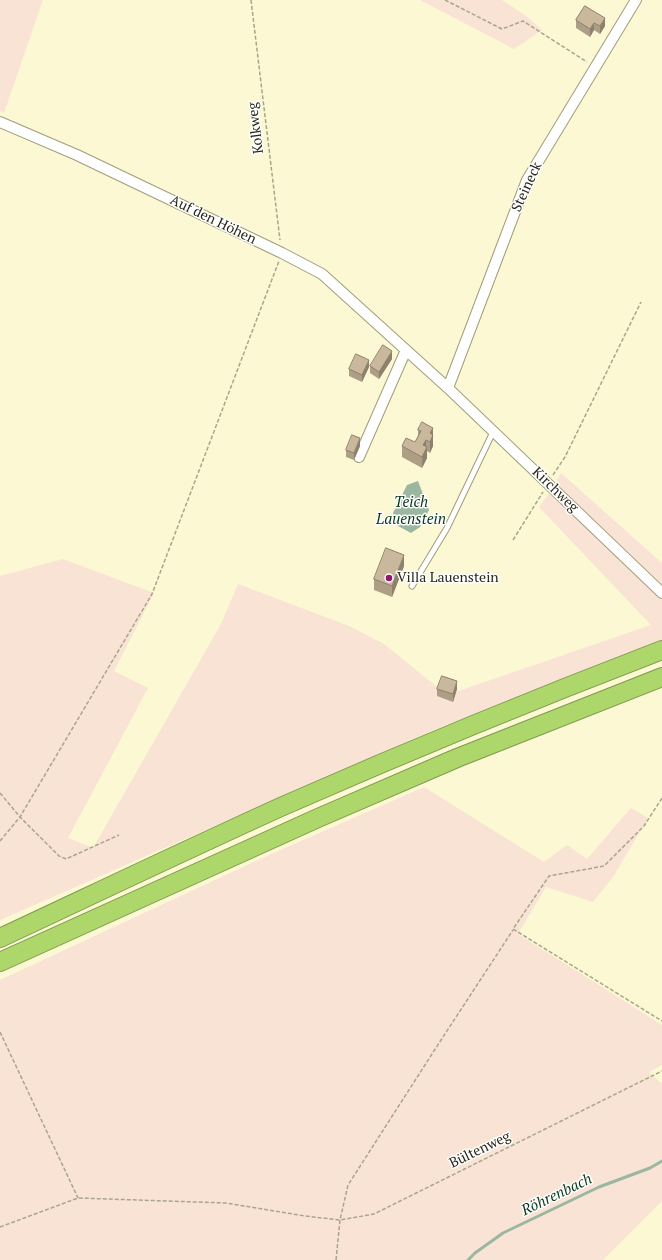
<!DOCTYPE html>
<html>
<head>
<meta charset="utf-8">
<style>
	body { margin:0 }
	canvas { display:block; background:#fbf8d3 }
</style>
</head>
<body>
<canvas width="662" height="1260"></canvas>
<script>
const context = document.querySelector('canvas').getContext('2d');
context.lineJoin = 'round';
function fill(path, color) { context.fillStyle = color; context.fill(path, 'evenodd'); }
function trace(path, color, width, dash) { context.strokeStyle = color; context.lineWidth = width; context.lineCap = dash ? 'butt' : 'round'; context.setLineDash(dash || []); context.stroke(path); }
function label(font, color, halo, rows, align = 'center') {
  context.font = font + ' "PT Serif",serif'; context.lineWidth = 3; context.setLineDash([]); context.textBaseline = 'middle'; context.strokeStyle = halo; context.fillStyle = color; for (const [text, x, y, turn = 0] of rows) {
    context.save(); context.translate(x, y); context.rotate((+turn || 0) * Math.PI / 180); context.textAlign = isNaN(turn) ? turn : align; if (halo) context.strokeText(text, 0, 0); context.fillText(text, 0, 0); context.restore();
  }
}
const green = new Path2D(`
	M 0,0 L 43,0 L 4,113 L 0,111 Z
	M 420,0 L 502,0 L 526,16 L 542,30 L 514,49 Z
	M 561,473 L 662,563 L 662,642 L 441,727 L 0,920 L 0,576 L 63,559 L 154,593 L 114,671 L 148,688 L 68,838 L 93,848 L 221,624 L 238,584 L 349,626 L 384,644 L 447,695 L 651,625 L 539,507 L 553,488 Z
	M 424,787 L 544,862 L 567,845 L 587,859 L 631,808 L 648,818 L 613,877 L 593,902 L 546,887 L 518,934 L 662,1025 L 662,1065 L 649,1072 L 662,1084 L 662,1201 L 603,1260 L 0,1260 L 0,980 L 260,859 Z`);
const water = new Path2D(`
	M 418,481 L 429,510 L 420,527 L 411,533 L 398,526 L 393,513 L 407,485 Z`);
const stream = new Path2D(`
	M 468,1260 L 475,1253 L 503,1233 L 599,1187 L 650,1168 L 662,1161`);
const path = new Path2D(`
	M 251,0 L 280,240
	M 445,0 L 502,29 L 523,21 L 587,62
	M 553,475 L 565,457 L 641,302
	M 513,540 L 543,492
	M 0,793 L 20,817 L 59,856 L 66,859 L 119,835
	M 662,798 L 644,826 L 604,866 L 549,876 L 513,929 L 662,1021
	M 0,841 L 20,817 L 152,594 L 279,261
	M 0,1032 L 78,1198
	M 0,1227 L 78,1198 L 226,1203 L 305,1216 L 340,1220 L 374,1214 L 662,1071
	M 336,1260 L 340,1220 L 348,1185 L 441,1040 L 513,930`);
const service = new Path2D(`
	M 412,586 L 447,528 L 493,432`);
const minor = new Path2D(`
	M 0,122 L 77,155 L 282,253 L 322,274 L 448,388 L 662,593
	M 448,388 L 527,180 L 636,0
	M 359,457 L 406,350`);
const motorway = new Path2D(`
	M 0,938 C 94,894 188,849 283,806 C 408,751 534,699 662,650
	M 0,962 L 318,818 L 457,758 L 662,677`);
const wall = new Path2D(`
	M 585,6 L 605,26 L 600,34 L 594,30 L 590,37 L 576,28 L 576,20 Z
	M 392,359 L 379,379 L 370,373 L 370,366 Z
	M 369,367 L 362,382 L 349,376 L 349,369 Z
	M 418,430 L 433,434 L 433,446 L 430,453 L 427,451 L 427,458 L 422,468 L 402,457 L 402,446 L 415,442 L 418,436 Z
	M 360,446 L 354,460 L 346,457 L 346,450 Z
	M 404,566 L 392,597 L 374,590 L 374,579 Z
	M 437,689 L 457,689 L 453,702 L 437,696 Z`);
const shadedWall = new Path2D(`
	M 605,18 L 605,26 L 600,34 L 600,26 Z
	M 594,23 L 594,30 L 590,37 L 590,29 Z
	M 392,351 L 392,359 L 379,379 L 379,372 Z
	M 369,360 L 369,367 L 362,382 L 362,375 Z
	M 433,428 L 433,446 L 430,453 L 430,433 Z
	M 360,438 L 360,446 L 354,460 L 354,453 Z
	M 426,440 L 426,449 L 427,447 L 427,458 L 422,468 L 423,445 Z
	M 404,555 L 404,566 L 392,597 L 392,586 Z
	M 457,681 L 457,689 L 453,702 L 453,694 Z`);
const building = new Path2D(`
	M 585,6 L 605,18 L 600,26 L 594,23 L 590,29 L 576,20 Z
	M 383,345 L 392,351 L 379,372 L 370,366 Z
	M 356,354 L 369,360 L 362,375 L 349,369 Z
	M 422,422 L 433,428 L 430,433 L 433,435 L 430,442 L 426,440 L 423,445 L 427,447 L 422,457 L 402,446 L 406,438 L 415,442 L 421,431 L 418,430 Z
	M 352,435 L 360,438 L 354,453 L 346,450 Z
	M 386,548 L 404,555 L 392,586 L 374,579 Z
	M 442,676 L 457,681 L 453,694 L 437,689 Z`);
const markers = [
	[389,578,4,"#921571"]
];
const streetNames = [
	["Kolkweg",256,128,-97],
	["Steineck",527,187,-65],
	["Auf den Höhen",213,220,26],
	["Kirchweg",555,490,44],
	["Bültenweg",480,1150,-26]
];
const poiNames = [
	["Villa Lauenstein",397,578]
];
const waterNames = [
	["Teich",411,503],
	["Lauenstein",411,520],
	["Röhrenbach",557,1195,-26]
];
fill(green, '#f9e3d5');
fill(water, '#9bb7a1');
trace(stream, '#9bb7a1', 3);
trace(service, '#a19d7b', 7);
trace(minor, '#a19d7b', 12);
trace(motorway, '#7e994e', 20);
trace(path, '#a8a68a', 1.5, [4, 2]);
trace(service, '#fff', 5);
trace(minor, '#fff', 10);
trace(motorway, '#add76a', 18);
fill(wall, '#ae9e86');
fill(shadedWall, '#8d816d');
fill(building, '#cab89c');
trace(building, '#8d816d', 1);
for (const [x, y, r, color] of markers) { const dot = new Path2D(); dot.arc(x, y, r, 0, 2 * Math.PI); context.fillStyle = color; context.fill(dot); trace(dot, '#fff', 1.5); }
label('14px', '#282719', '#fff', streetNames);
label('14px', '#282719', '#fff', poiNames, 'left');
label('italic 15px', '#09381a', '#fff', waterNames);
</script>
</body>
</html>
